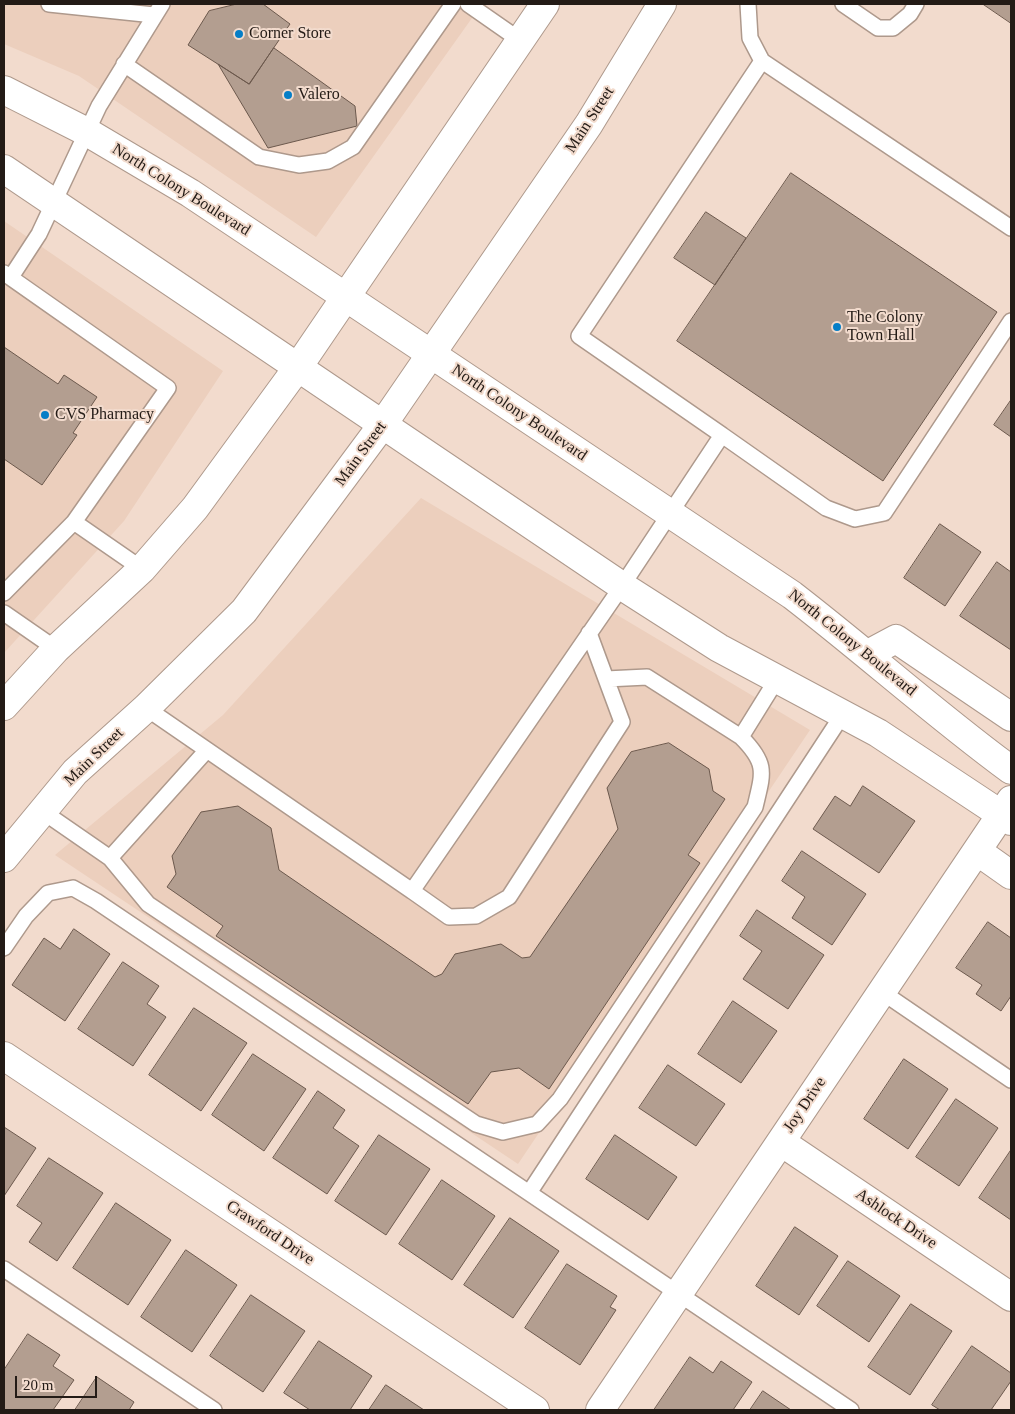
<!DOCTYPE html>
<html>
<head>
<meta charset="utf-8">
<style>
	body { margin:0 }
	#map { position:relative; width:1015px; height:1414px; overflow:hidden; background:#f2dbcd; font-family:Georgia,serif }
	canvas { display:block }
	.frame { position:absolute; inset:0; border:5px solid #231b16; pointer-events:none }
	.scale { position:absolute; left:15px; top:1376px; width:82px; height:22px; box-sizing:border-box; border:2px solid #231b16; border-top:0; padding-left:6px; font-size:15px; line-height:18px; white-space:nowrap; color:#231b16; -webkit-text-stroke:4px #f2dbcd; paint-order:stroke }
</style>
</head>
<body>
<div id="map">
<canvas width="1015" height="1414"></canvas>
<div class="frame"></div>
<div class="scale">20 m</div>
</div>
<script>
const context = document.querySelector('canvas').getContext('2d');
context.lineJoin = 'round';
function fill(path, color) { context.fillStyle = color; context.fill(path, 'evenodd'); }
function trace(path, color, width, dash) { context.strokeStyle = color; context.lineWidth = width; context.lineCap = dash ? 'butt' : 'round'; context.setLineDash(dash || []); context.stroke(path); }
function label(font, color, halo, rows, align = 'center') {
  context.font = font + ' Georgia,serif'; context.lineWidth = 4; context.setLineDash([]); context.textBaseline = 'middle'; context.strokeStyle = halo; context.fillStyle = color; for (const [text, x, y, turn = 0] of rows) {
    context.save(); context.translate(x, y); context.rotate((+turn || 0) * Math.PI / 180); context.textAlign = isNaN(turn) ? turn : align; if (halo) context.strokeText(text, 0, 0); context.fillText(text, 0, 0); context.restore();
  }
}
const built = new Path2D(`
	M 4,4 L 482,4 L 316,237 L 79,76 L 4,44 Z
	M 4,221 L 223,371 L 124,521 L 4,653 Z
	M 421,498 L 810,730 L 518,1164 L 55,855 L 223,715 Z`);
const building = new Path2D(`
	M 237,4 L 263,4 L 290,24 L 249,84 L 188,45 L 209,11 Z
	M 983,4 L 1011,4 L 1011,23 Z
	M 274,48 L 355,106 L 357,126 L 268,148 L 218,64 L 249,84 Z
	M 791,173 L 997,312 L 883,481 L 677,341 Z
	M 706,212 L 746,238 L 715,285 L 674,258 Z
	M 4,347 L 58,384 L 64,375 L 97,397 L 73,433 L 77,435 L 42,485 L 4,459 Z
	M 1011,400 L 1011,437 L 994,425 Z
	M 940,524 L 981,552 L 945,606 L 904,578 Z
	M 997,562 L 1011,572 L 1011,650 L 960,616 Z
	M 669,743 L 709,769 L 713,791 L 725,799 L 688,855 L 700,863 L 549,1089 L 519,1068 L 491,1072 L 468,1104 L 216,936 L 223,926 L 167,887 L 176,874 L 172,856 L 201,812 L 238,806 L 271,828 L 279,870 L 435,977 L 442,974 L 455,954 L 501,944 L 522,958 L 530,957 L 618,829 L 607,788 L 631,752 Z
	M 863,786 L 915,821 L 879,873 L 813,829 L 835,796 L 850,806 Z
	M 802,851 L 866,894 L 832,945 L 792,918 L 805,897 L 782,881 Z
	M 757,910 L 824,955 L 788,1009 L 743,979 L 762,951 L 740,936 Z
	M 988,922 L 1011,938 L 1011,996 L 1001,1011 L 976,994 L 982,985 L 956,968 Z
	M 74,929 L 110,954 L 65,1021 L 12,985 L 44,938 L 60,949 Z
	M 123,962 L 159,986 L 147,1004 L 166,1017 L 133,1066 L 78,1029 Z
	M 733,1001 L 777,1031 L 741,1083 L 698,1054 Z
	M 194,1008 L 247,1043 L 201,1111 L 149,1075 Z
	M 253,1054 L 306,1089 L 264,1151 L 212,1115 Z
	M 904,1059 L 948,1089 L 908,1149 L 864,1119 Z
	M 668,1065 L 725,1104 L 696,1146 L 639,1108 Z
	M 318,1091 L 345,1110 L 333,1128 L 359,1146 L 327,1194 L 273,1158 Z
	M 956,1099 L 998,1128 L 959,1186 L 916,1157 Z
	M 4,1127 L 36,1148 L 4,1196 Z
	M 379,1135 L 430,1169 L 386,1235 L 335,1201 Z
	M 615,1135 L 677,1177 L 648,1220 L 586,1179 Z
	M 1011,1150 L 1011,1220 L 979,1198 Z
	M 49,1158 L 103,1193 L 57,1261 L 29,1242 L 42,1223 L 17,1206 Z
	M 442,1180 L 495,1216 L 452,1280 L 399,1244 Z
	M 116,1203 L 171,1240 L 128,1305 L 73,1268 Z
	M 510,1218 L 559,1251 L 513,1318 L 464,1285 Z
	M 795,1227 L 838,1256 L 799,1315 L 756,1286 Z
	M 186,1250 L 237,1285 L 192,1352 L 141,1317 Z
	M 848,1261 L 900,1296 L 869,1342 L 817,1306 Z
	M 567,1264 L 617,1296 L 610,1307 L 616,1310 L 580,1365 L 525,1328 Z
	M 251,1295 L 305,1331 L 263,1392 L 210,1356 Z
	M 911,1304 L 952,1331 L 910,1395 L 868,1367 Z
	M 28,1334 L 60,1355 L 53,1366 L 74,1380 L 53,1410 L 4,1410 L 4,1370 Z
	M 319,1341 L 372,1376 L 350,1410 L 310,1410 L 284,1393 Z
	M 972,1346 L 1011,1373 L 1011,1381 L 991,1410 L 940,1410 L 932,1405 Z
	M 690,1357 L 713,1373 L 721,1361 L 752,1382 L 733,1410 L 654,1410 Z
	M 97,1377 L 134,1402 L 129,1410 L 75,1410 Z
	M 386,1385 L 424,1410 L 369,1410 Z
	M 763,1391 L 791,1410 L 750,1410 Z`);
const service = new Path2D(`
	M 49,4 L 154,15
	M 468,4 L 521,41
	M 843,4 L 878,28 L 893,28 L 910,14 L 916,4
	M 762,61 L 1011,228
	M 124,64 L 259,157 L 299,165 L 328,161 L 353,147 L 453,4
	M 4,273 L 168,388 L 74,522 L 4,593
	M 11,277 L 39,234 L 99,106 L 162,4
	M 722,435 L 826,508 L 855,519 L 884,513 L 1011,321
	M 74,522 L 142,569
	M 4,613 L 56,649
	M 606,679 L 647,677 L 741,737 L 777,679
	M 146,708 L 412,891 L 622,586 L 722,435 L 579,336 L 762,61 L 750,38 L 748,4
	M 42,811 L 110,858 L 207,750
	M 110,858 L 148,904 L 476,1124 L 503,1132 L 537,1124 L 560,1099 L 755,807 C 763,773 768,764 741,737
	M 412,891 L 449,917 L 476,916 L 509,897 L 622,722 L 589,633
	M 4,948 L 26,916 L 48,893 L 73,888 L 96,901 L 851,1410
	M 882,992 L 1011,1080
	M 529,1193 L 843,714
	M 4,1269 L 214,1410`);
const minor = new Path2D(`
	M 868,654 L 896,639 L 1011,717
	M 977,851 L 1011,875
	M 4,1056 L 535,1410
	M 781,1142 L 1011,1297
	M 600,1410 L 1011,800`);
const secondary = new Path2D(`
	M 4,90 L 87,132 L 190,193 L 792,595 C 866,652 936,715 1011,770
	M 4,169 L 622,586 L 719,648 L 878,733 L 1011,821`);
const primary = new Path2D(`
	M 4,706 L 56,649 L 142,569 L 195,508 L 298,367 L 545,4
	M 4,858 L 75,772 L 146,708 L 244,611 L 383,424 L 589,124 L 662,4`);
const markers = [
	[239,34,5,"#057ec7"],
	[288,95,5,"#057ec7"],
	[837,327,5,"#057ec7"],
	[45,415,5,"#057ec7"]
];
const poiNames = [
	["Corner Store",249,34],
	["Valero",298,95],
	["The Colony",847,318],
	["Town Hall",847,336],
	["CVS Pharmacy",55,415]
];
const streetNames = [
	["Main Street",590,120,-57],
	["North Colony Boulevard",181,190,32],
	["North Colony Boulevard",519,413,34],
	["Main Street",361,454,-54],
	["North Colony Boulevard",852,643,39],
	["Main Street",94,757,-44],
	["Joy Drive",805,1105,-56],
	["Ashlock Drive",896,1219,34],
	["Crawford Drive",270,1233,34]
];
fill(built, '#eccfbd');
fill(building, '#b39e90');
trace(building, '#6c594d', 1);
trace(service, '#ae998c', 18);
trace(minor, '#ae998c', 30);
trace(secondary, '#ae998c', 30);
trace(primary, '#ae998c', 30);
trace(service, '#fff', 15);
trace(minor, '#fff', 28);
trace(secondary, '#fff', 28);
trace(primary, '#fff', 28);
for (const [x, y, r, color] of markers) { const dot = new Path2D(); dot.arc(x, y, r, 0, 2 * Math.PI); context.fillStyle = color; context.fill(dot); trace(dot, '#f2dbcd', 2); }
label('16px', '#231b16', '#f2dbcd', poiNames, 'left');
label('16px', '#231b16', '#f2dbcd', streetNames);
</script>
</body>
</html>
